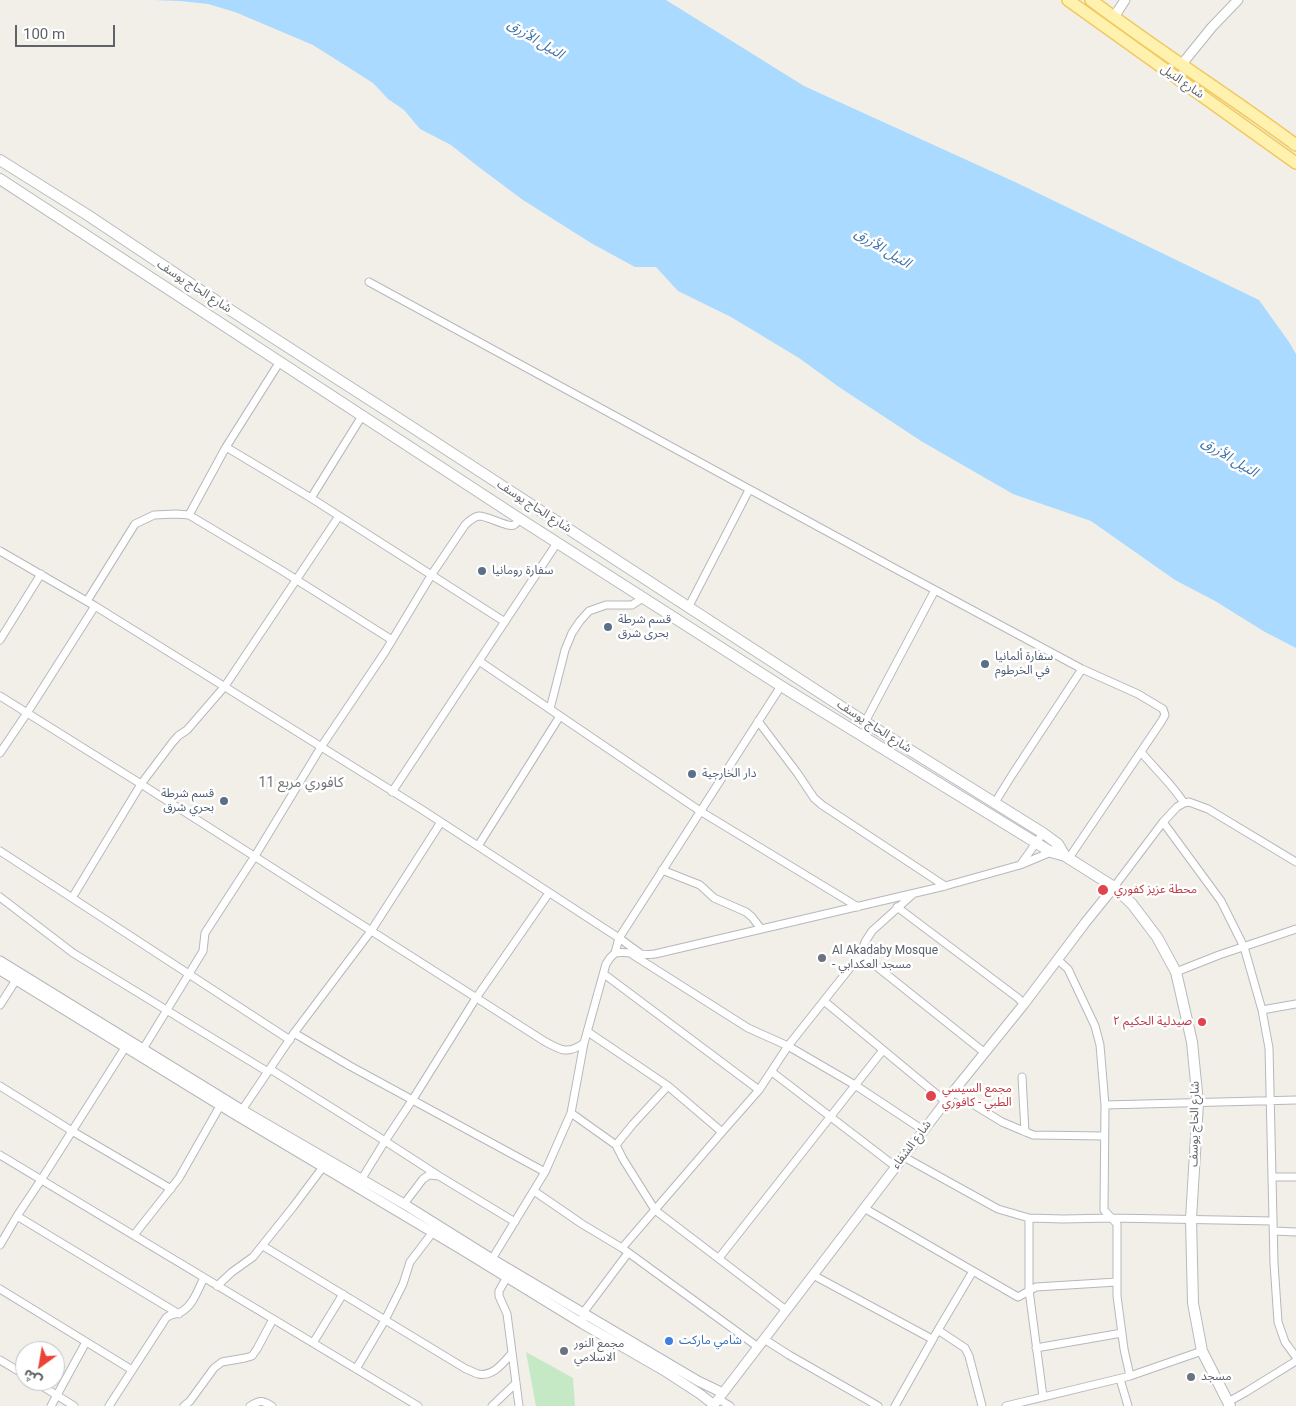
<!DOCTYPE html>
<html>
<head>
<meta charset="utf-8">
<style>
	body { margin:0 }
	#map { position:relative; width:1296px; height:1406px; overflow:hidden; background:#f1efe8; font-family:Roboto,"Noto Sans Arabic",sans-serif }
	canvas { display:block }
	.north { position:absolute; left:15px; top:1341px; width:50px; height:50px; box-sizing:border-box; background:#fff; border:1px solid #bfc1c3; border-radius:50%; rotate:212deg; font-size:14px; font-weight:700; line-height:20px; text-align:center; color:#5f6368 }
	.north::after { content:''; display:block; margin:auto; width:18px; height:22px; background:#ea4335; clip-path:polygon(50% 0,100% 100%,50% 72%,0 100%) }
	.scale { position:absolute; left:15px; top:25px; width:100px; height:22px; box-sizing:border-box; border:2px solid #5f6368; border-top:0; padding-left:6px; font-size:15px; line-height:18px; white-space:nowrap; color:#5f6368; -webkit-text-stroke:4px #fff; paint-order:stroke }
</style>
</head>
<body>
<div id="map">
<canvas width="1296" height="1406"></canvas>
<div class="north">ش</div>
<div class="scale">100 m</div>
</div>
<script>
const context = document.querySelector('canvas').getContext('2d');
context.lineJoin = 'round';
function fill(path, color) { context.fillStyle = color; context.fill(path, 'evenodd'); }
function trace(path, color, width, dash) { context.strokeStyle = color; context.lineWidth = width; context.lineCap = dash ? 'butt' : 'round'; context.setLineDash(dash || []); context.stroke(path); }
function label(font, color, halo, rows, align = 'center') {
  context.font = font + ' Roboto,"Noto Sans Arabic",sans-serif'; context.lineWidth = 5; context.setLineDash([]); context.textBaseline = 'middle'; context.strokeStyle = halo; context.fillStyle = color; for (const [text, x, y, turn = 0] of rows) {
    context.save(); context.translate(x, y); context.rotate((+turn || 0) * Math.PI / 180); context.textAlign = isNaN(turn) ? turn : align; if (halo) context.strokeText(text, 0, 0); context.fillText(text, 0, 0); context.restore();
  }
}
const green = new Path2D(`
	M 526,1352 L 573,1378 L 575,1406 L 536,1406 Z`);
const water = new Path2D(`
	M 153,0 L 666,0 L 804,86 L 1015,182 L 1259,300 L 1289,342 L 1296,354 L 1296,648 L 1265,632 L 1215,601 L 1175,580 L 1091,521 L 1013,494 L 921,441 L 839,387 L 799,358 L 731,317 L 678,291 L 656,267 L 635,267 L 591,243 L 523,200 L 480,168 L 451,145 L 420,129 L 404,110 L 388,99 L 373,83 L 313,45 L 235,12 L 208,4 L 180,1 Z`);
const minor = new Path2D(`
	M 369,282 L 894,568 L 1082,669 L 1138,694 L 1163,709 L 1165,715 L 1161,722 L 1069,858
	M 226,447 L 311,498 L 505,622
	M 311,498 L 362,416
	M 189,515 L 226,447 L 279,363
	M 0,551 L 95,606 L 421,809 L 619,938 L 641,954
	M 87,601 L 135,524 L 154,515 L 176,514 L 189,515 L 281,570 L 392,640
	M 689,606 L 749,490
	M 0,640 L 41,574
	M 479,661 L 700,811 L 858,907
	M 0,696 L 141,784 L 544,1041 C 560,1050 568,1055 584,1043
	M 550,709 L 565,650 L 572,633 L 580,621 L 589,611 L 606,605 L 632,605 L 643,598
	M 758,721 L 798,774 L 814,798 L 822,805 L 945,886
	M 865,722 L 935,590
	M 1141,752 C 1155,769 1172,784 1184,803
	M 0,753 L 27,713 L 95,606
	M 392,792 L 557,543
	M 994,804 L 1012,775 L 1082,669
	M 1163,822 L 1221,901 L 1244,947 L 1262,1010 L 1269,1048 L 1274,1263 L 1278,1322 L 1285,1342 L 1296,1357
	M 478,846 L 560,716
	M 0,851 L 290,1040
	M 1021,864 L 1043,833
	M 662,870 L 700,885 L 714,898 L 746,912 L 752,917 L 761,929
	M 1114,887 L 1163,822 L 1177,807 L 1184,803 L 1189,802 L 1208,809 L 1296,862
	M 0,897 L 73,953 L 268,1072
	M 72,898 L 141,784 L 172,743 L 178,736 L 187,730 L 225,686 L 339,516
	M 897,907 L 1018,998 L 1024,1004
	M 615,953 L 619,938 L 781,686
	M 861,954 L 985,1053
	M 633,955 L 748,1028 L 788,1046 L 855,1085 L 923,1130
	M 1058,960 L 1068,969 L 1095,1026 L 1100,1045 L 1105,1105 L 1104,1210 L 1117,1224 L 1117,1296 L 1124,1349 L 1130,1376
	M 1176,972 L 1219,955 L 1296,929
	M 604,974 L 759,1090
	M 824,1001 L 946,1102
	M 0,1005 L 16,980
	M 1262,1010 L 1296,1004
	M 588,1032 L 668,1086 L 722,1132
	M 294,1033 L 350,1066 L 545,1172
	M 143,1049 L 203,951 L 205,933 L 255,856 L 321,747 L 385,652 L 432,574 L 465,525 C 469,521 473,517 479,516 C 488,516 508,528 514,525 C 516,524 518,521 520,519
	M 270,1069 L 385,1141 L 439,1176
	M 772,1072 L 896,1167
	M 1022,1077 L 1025,1132
	M 0,1086 L 72,1131 L 171,1189
	M 953,1092 L 1002,1122 L 1033,1135 L 1104,1136
	M 1105,1105 L 1296,1100
	M 242,1110 L 294,1033 L 371,931 L 441,822
	M 571,1113 L 616,1145 L 623,1159 L 655,1210 L 786,1310
	M 616,1145 L 633,1124 L 668,1086
	M 0,1155 L 418,1406
	M 904,1157 L 998,1209 L 1029,1218 L 1063,1219 L 1112,1218 L 1273,1221
	M 1273,1177 L 1296,1177
	M 361,1180 L 385,1141 L 413,1099 L 476,998 L 549,893
	M 534,1191 L 582,1224 L 622,1248 L 758,1347
	M 404,1204 L 423,1179 L 429,1175 L 439,1176 L 515,1222
	M 864,1208 L 1018,1297 L 1036,1287 L 1117,1282
	M 17,1216 L 179,1314
	M 1029,1218 L 1029,1290 L 1043,1397
	M 1274,1231 L 1296,1232
	M 134,1235 L 179,1178 L 220,1106
	M 0,1245 L 17,1216 L 41,1180 L 128,1043
	M 263,1246 L 466,1369 C 470,1370 474,1373 478,1374 C 493,1377 503,1363 512,1353
	M 622,1248 L 722,1132 L 759,1090 L 788,1046 L 861,954 L 865,942 L 872,931 L 912,895
	M 719,1258 L 883,1050
	M 492,1259 L 545,1172 L 571,1113 L 584,1043 L 606,964 L 610,958 L 615,953 C 629,951 641,956 655,954 L 945,886 L 1020,865 L 1051,852 L 1053,850
	M 813,1275 L 932,1339
	M 507,1277 L 499,1291 L 499,1296 L 507,1314 L 519,1406
	M 217,1286 L 232,1272 L 253,1257 L 293,1207 L 323,1167
	M 0,1289 L 132,1370
	M 583,1324 L 583,1313 L 628,1253
	M 938,1330 L 965,1348 L 969,1356 L 982,1406
	M 764,1339 L 789,1355 L 878,1406
	M 313,1343 L 343,1294
	M 1036,1348 L 1122,1333
	M 0,1360 L 25,1375
	M 356,1369 L 385,1320 L 403,1284 L 410,1262 L 433,1232
	M 1120,1379 L 1128,1406
	M 34,1381 L 74,1406
	M 718,1399 L 730,1406
	M 1228,1402 L 1246,1392 L 1296,1361
	M 51,1406 L 86,1342
	M 109,1406 L 166,1318 C 171,1313 176,1315 181,1312 C 193,1306 198,1289 204,1278
	M 184,1406 L 190,1401 L 214,1368 L 222,1362 L 245,1358 L 252,1356 L 257,1349 L 273,1319
	M 250,1406 C 260,1400 262,1400 272,1406
	M 492,1406 L 516,1383
	M 895,1406 L 938,1330 L 973,1271
	M 1006,1406 L 1130,1376 L 1202,1351`);
const tertiary = new Path2D(`
	M 1114,17 L 1125,0
	M 1182,64 L 1212,27 L 1238,0
	M 0,961 L 242,1110 L 404,1204 L 492,1259 L 698,1381 L 723,1393
	M 0,970 L 231,1112 L 464,1251 L 583,1324 L 663,1370 L 700,1394 L 714,1405
	M 713,1406 L 953,1092 L 1024,1004 L 1085,923 L 1114,887`);
const secondary = new Path2D(`
	M 0,160 L 86,214 L 221,304 L 398,418 L 865,722 L 1043,833 L 1058,844 L 1065,856
	M 0,179 L 520,519 L 781,686 L 1051,852 L 1065,856 L 1114,887 L 1132,904 L 1157,937 L 1176,972 L 1192,1042 L 1198,1103 L 1191,1219 L 1193,1303 L 1202,1351 L 1230,1406`);
const primary = new Path2D(`
	M 1068,0 L 1296,163
	M 1091,0 C 1158,51 1229,95 1296,145`);
const markers = [
	[482,571,5,"#5c6f8a"],
	[608,627,5,"#5c6f8a"],
	[985,664,5,"#5c6f8a"],
	[692,774,5,"#5c6f8a"],
	[224,801,5,"#5c6f8a"],
	[1103,890,6,"#e0444e"],
	[822,958,5,"#6b7280"],
	[1202,1022,5,"#e0444e"],
	[931,1096,6,"#e0444e"],
	[669,1341,5,"#3f7fe0"],
	[564,1351,5,"#6b7280"],
	[1191,1377,5,"#6b7280"]
];
const streetNames = [
	["شارع النيل",1182,82,35],
	["شارع الحاج يوسف",194,287,33],
	["شارع الحاج يوسف",534,507,33],
	["شارع الحاج يوسف",874,727,33],
	["شارع الحاج يوسف",1195,1124,-89],
	["شارع الشفاء",912,1145,-53]
];
const serviceNames = [
	["سفارة رومانيا",492,571],
	["قسم شرطة",618,620],
	["بحرى شرق",618,634],
	["سفارة ألمانيا",995,657],
	["في الخرطوم",995,671],
	["دار الخارجية",702,774],
	["قسم شرطة",214,794,"right"],
	["بحري شرق",214,808,"right"]
];
const healthNames = [
	["محطة عزيز كفوري",1114,890],
	["صيدلية الحكيم ٢",1192,1022,"right"],
	["مجمع السيسي",942,1089],
	["الطبي - كافوري",942,1103]
];
const worshipNames = [
	["Al Akadaby Mosque",832,951],
	["- مسجد العكدابي",832,965],
	["مجمع النور",574,1344],
	["الاسلامي",574,1358],
	["مسجد",1201,1377]
];
const shopNames = [
	["شامي ماركت",679,1341]
];
const waterNames = [
	["النيل الأزرق",535,40,31],
	["النيل الأزرق",882,249,31],
	["النيل الأزرق",1229,458,31]
];
const neighbourhoodNames = [
	["كافوري مربع 11",301,783]
];
fill(green, '#c5e8c5');
fill(water, '#aadaff');
trace(minor, '#b5b8bc', 9);
trace(tertiary, '#b5b8bc', 11);
trace(secondary, '#b6babf', 12);
trace(primary, '#f2c960', 14);
trace(minor, '#fff', 7);
trace(tertiary, '#fff', 9);
trace(secondary, '#fff', 10);
trace(primary, '#fff2af', 11);
for (const [x, y, r, color] of markers) { const dot = new Path2D(); dot.arc(x, y, r, 0, 2 * Math.PI); context.fillStyle = color; context.fill(dot); trace(dot, '#fff', 2); }
label('12px', '#5f6368', '#fff', streetNames);
label('12px', '#4e5e75', '#fff', serviceNames, 'left');
label('12px', '#be3a42', '#fff', healthNames, 'left');
label('12px', '#5b616d', '#fff', worshipNames, 'left');
label('12px', '#366cbe', '#fff', shopNames, 'left');
label('italic 14px', '#4174aa', '#fff', waterNames);
label('14px', '#70757a', '#fff', neighbourhoodNames);
</script>
</body>
</html>
